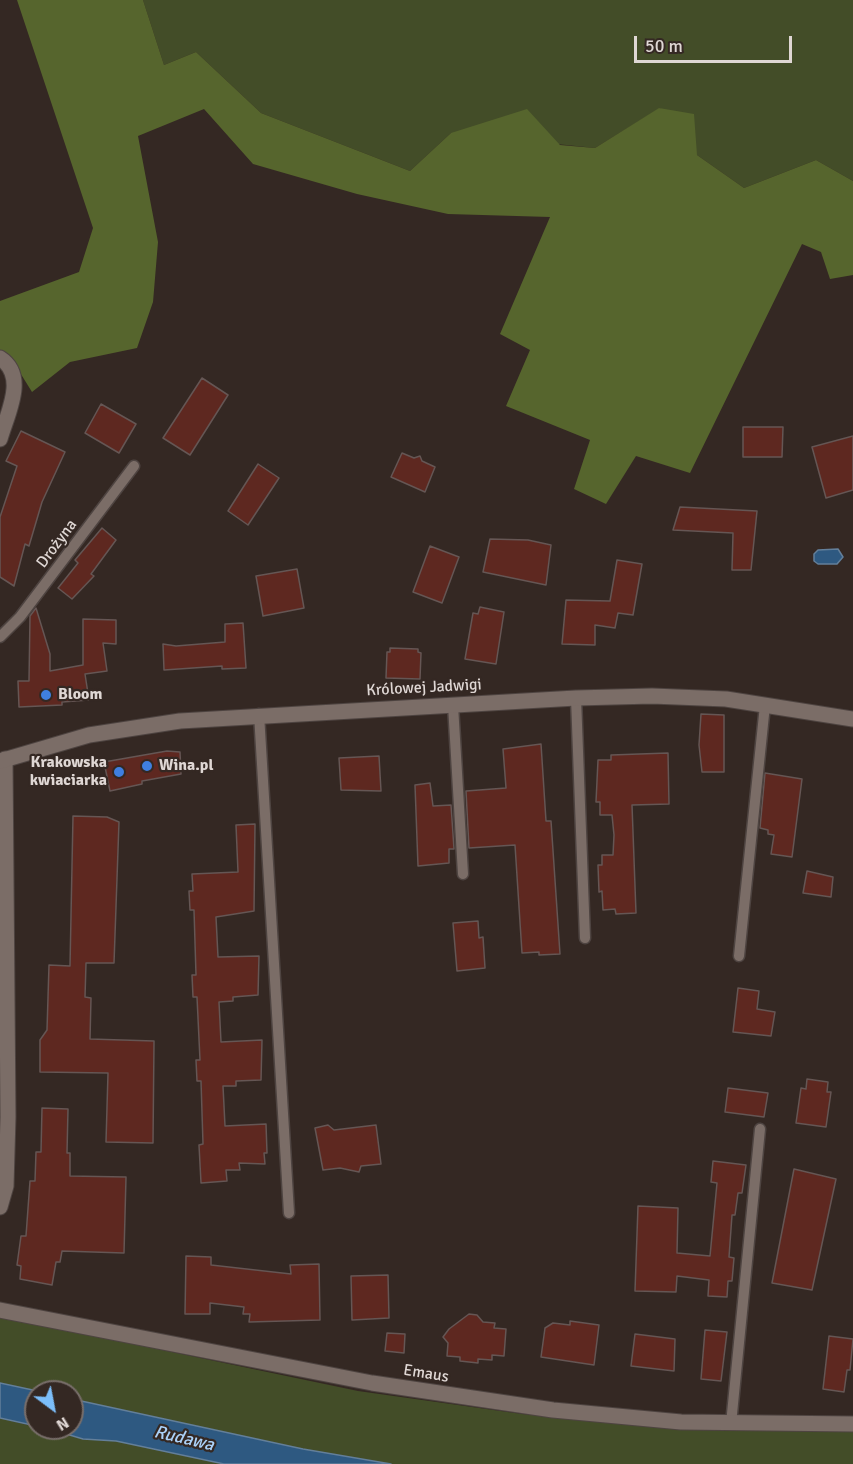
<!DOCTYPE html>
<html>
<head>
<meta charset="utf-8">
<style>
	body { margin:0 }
	#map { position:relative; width:853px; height:1464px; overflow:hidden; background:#342823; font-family:Signika,sans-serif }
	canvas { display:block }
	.north { position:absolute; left:24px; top:1380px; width:60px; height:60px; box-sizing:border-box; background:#342823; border:2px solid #786e6a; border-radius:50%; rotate:148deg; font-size:16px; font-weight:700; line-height:24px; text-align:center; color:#dfd7d4 }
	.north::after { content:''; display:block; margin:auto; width:21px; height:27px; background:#7cbef9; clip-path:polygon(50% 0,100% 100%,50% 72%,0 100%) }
	.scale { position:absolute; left:634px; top:36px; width:158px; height:27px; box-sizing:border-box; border:3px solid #dfd7d4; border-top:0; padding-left:8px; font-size:18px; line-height:21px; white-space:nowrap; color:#dfd7d4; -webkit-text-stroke:4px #342823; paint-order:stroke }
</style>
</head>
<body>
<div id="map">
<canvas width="853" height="1464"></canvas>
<div class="north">N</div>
<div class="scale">50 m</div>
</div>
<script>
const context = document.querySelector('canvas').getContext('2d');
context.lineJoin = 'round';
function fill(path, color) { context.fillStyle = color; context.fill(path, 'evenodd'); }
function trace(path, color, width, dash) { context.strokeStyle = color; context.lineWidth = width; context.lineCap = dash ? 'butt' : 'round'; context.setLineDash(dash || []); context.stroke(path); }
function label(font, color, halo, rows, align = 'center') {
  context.font = font + ' Signika,sans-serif'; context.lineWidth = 4.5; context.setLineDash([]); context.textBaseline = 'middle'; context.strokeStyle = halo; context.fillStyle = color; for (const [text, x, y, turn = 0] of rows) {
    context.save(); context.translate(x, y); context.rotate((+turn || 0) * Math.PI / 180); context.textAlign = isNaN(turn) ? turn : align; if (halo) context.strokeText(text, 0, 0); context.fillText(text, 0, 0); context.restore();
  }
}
const green = new Path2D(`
	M 143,0 L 853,0 L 853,181 L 816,160 L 744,188 L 697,155 L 660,108 L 595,148 L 451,133 L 410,171 L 261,113 L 196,52 L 164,65 Z
	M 0,1316 L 358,1391 L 522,1414 L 700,1429 L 853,1432 L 853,1464 L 391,1464 L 303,1449 L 72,1399 L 72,1392 L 42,1392 L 0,1383 Z
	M 0,1418 L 83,1439 L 116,1441 L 224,1464 L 0,1464 Z`);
const forest = new Path2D(`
	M 17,0 L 143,0 L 164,65 L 196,52 L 261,113 L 410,171 L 451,133 L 527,109 L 560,145 L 595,148 L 659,108 L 694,114 L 697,155 L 744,188 L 816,160 L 853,181 L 853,275 L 830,279 L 821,252 L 802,244 L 690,473 L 636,456 L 606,504 L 574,489 L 590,440 L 506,406 L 530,350 L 500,334 L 550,217 L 448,214 L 357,194 L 253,164 L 204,109 L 138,136 L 158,242 L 153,302 L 137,348 L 70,362 L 32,392 L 14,363 L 0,352 L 0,301 L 79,272 L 93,228 Z`);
const water = new Path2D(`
	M 838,549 L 843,557 L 837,564 L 818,564 L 814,561 L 814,554 L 818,550 Z
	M 0,1383 L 42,1392 L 36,1392 L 36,1426 L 0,1418 Z
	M 72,1399 L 303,1449 L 391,1464 L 224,1464 L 116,1441 L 83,1439 L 46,1428 L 72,1428 Z`);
const building = new Path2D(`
	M 202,378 L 228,395 L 190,455 L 163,438 Z
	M 101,404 L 136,424 L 119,453 L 85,433 Z
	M 743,427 L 783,427 L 782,457 L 743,457 Z
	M 21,431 L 65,452 L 42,502 L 29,546 L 25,544 L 14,586 L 0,577 L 0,517 L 17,466 L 6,461 Z
	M 853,436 L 853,490 L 826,498 L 812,447 Z
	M 402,453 L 414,458 L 420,456 L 422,461 L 435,467 L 425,492 L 391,477 Z
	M 258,464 L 279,478 L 248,525 L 228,511 Z
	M 680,507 L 757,511 L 751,570 L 732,570 L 733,533 L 673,530 Z
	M 102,528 L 116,540 L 91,574 L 94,576 L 72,599 L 58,588 L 78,563 L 75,560 Z
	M 490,539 L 528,540 L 551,545 L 546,585 L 483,572 Z
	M 430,546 L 459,557 L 442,603 L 413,592 Z
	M 617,560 L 642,564 L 633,615 L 618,613 L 615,628 L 595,625 L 595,645 L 562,644 L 566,600 L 610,601 Z
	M 297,569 L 304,608 L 263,616 L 256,576 Z
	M 480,607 L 504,612 L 496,664 L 465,659 L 473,613 L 478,614 Z
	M 36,608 L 50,654 L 50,671 L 83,665 L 83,619 L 116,620 L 116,644 L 103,643 L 107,671 L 85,674 L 89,700 L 62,702 L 62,705 L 19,707 L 18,681 L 29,681 L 30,616 Z
	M 243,623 L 246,668 L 222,669 L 222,666 L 164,670 L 163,644 L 176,646 L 225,642 L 225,624 Z
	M 390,648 L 418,649 L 418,652 L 421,653 L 420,679 L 386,678 L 387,652 L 390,652 Z
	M 701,714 L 724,715 L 724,772 L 702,772 L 699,745 Z
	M 541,744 L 546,821 L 551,821 L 560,954 L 539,955 L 539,952 L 522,953 L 515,845 L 469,848 L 466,791 L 506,788 L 503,749 Z
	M 167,751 L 180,752 L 181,774 L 142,781 L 142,784 L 110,791 L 104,762 Z
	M 668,753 L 669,804 L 632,805 L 636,913 L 616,914 L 615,909 L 603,910 L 602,891 L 599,892 L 598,865 L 602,865 L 602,855 L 613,855 L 614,835 L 612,815 L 600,815 L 600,802 L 596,802 L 598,760 L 611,760 L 611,755 Z
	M 379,756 L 381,791 L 341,790 L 339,758 Z
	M 765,773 L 802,779 L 792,857 L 771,854 L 774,835 L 768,834 L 768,830 L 760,828 Z
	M 430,783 L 433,806 L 451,805 L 454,849 L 449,849 L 449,863 L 418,866 L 415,785 Z
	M 73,816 L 107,817 L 119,822 L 114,963 L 86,963 L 85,997 L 91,998 L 90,1039 L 154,1041 L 153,1143 L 106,1142 L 108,1073 L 40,1072 L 40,1040 L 47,1030 L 49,965 L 70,966 Z
	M 255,824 L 254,911 L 216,917 L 218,957 L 259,956 L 258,995 L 233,997 L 233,1001 L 219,1002 L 221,1042 L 262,1040 L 261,1080 L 236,1081 L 236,1086 L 223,1086 L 225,1126 L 266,1124 L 267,1153 L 264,1153 L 265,1164 L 239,1163 L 240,1170 L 226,1170 L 227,1181 L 201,1183 L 199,1145 L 203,1144 L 201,1081 L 197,1081 L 196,1060 L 200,1060 L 197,997 L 193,997 L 192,975 L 196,975 L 194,910 L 190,910 L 189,891 L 193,891 L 192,874 L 238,872 L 236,825 Z
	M 807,871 L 833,877 L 831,897 L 803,893 Z
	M 478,921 L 479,938 L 483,937 L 485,968 L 457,971 L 453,923 Z
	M 738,988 L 759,991 L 757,1009 L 775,1012 L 771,1036 L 733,1032 Z
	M 807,1079 L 828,1082 L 827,1092 L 831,1092 L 826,1127 L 796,1123 L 801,1088 L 806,1089 Z
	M 728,1088 L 768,1093 L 764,1117 L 725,1112 Z
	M 42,1108 L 68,1109 L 67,1153 L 70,1153 L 70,1176 L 126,1177 L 124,1253 L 62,1251 L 60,1262 L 56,1262 L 52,1285 L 20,1279 L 21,1266 L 17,1265 L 21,1236 L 26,1236 L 30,1181 L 35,1181 L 36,1152 L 41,1152 Z
	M 328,1125 L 334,1130 L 376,1125 L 381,1164 L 361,1166 L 359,1172 L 340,1168 L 323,1170 L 315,1128 Z
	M 713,1161 L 746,1165 L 742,1193 L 738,1193 L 735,1215 L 732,1215 L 729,1257 L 734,1258 L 732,1281 L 728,1281 L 727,1297 L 708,1296 L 709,1280 L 677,1276 L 676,1292 L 635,1291 L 638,1206 L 678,1208 L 677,1253 L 710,1256 L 717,1183 L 711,1182 Z
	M 794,1169 L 836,1179 L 812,1290 L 772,1283 Z
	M 186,1256 L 211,1257 L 211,1265 L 291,1274 L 290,1265 L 319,1264 L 320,1320 L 249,1322 L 250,1314 L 243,1314 L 244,1307 L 210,1303 L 210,1314 L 185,1314 Z
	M 388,1275 L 389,1318 L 352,1320 L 351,1276 Z
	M 469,1314 L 477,1315 L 483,1322 L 495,1323 L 494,1328 L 506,1329 L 504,1356 L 492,1355 L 492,1360 L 478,1359 L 478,1363 L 460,1361 L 460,1357 L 447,1356 L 448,1343 L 443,1337 L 449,1329 Z
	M 570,1321 L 599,1325 L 594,1365 L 541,1357 L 545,1328 L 553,1323 L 570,1325 Z
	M 705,1330 L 727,1332 L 721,1381 L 701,1379 Z
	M 387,1333 L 405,1334 L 404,1353 L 385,1351 Z
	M 635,1334 L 675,1339 L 674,1371 L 631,1366 Z
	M 829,1336 L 853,1339 L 850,1370 L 847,1370 L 844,1392 L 823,1389 Z`);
const service = new Path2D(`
	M 0,637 L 20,617 L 134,466
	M 576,698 L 585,938
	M 453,705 L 463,874
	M 259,714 L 289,1213
	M 739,956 L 765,705
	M 731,1424 L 760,1129`);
const minor = new Path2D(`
	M 0,358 C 28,376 7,414 0,439
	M 0,1207 L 6,1186 L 8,1117 L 5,759
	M 0,1310 L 372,1383 L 553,1410 L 681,1422 L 853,1424`);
const tertiary = new Path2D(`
	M 0,761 L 89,735 L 180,721 L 576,698 L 652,696 L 726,699 L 853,719`);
const markers = [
	[46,695,6,"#3f7fe0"],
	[147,766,6,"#3f7fe0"],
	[119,772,6,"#3f7fe0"]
];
const streetNames = [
	["Drożyna",57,544,-53],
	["Królowej Jadwigi",424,688,-3],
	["Emaus",426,1374,9]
];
const poiNames = [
	["Bloom",58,695],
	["Krakowska",107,763,"right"],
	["kwiaciarka",107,781,"right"],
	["Wina.pl",159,766]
];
const waterNames = [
	["Rudawa",184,1439,13]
];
fill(green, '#434d28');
fill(forest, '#56652d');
fill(water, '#2e5981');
trace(water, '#637f9a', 1.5);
fill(building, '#5e2820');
trace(building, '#655654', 1.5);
trace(service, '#4e4441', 13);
trace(minor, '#4e4441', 17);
trace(tertiary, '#4e4441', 17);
trace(service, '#7b6d67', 10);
trace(minor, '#7b6d67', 15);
trace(tertiary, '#7b6d67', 15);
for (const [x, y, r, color] of markers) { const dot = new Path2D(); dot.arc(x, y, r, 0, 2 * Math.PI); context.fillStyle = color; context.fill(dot); trace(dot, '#342823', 2); }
label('16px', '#dfd7d4', '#342823', streetNames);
label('bold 16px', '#dfd7d4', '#342823', poiNames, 'left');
label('italic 18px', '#abd1f8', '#342823', waterNames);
</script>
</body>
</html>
